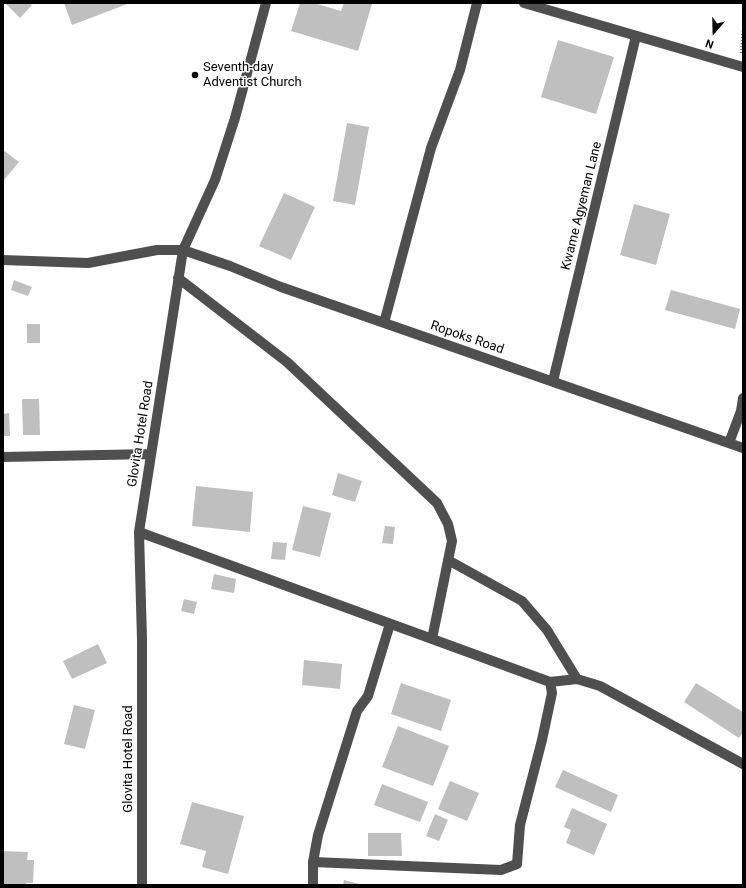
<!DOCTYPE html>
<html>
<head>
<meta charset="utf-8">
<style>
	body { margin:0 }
	#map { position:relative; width:746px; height:888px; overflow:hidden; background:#fff; font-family:Roboto,sans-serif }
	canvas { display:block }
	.frame { position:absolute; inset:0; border:4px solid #000; pointer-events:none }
	.north { position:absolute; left:694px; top:12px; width:40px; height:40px; -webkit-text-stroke:3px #fff; paint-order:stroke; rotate:200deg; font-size:11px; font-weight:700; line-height:16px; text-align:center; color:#000 }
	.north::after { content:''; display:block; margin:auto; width:14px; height:18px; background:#000; clip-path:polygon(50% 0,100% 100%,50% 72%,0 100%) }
</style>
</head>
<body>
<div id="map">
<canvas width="746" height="888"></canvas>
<div class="frame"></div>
<div class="north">N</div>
</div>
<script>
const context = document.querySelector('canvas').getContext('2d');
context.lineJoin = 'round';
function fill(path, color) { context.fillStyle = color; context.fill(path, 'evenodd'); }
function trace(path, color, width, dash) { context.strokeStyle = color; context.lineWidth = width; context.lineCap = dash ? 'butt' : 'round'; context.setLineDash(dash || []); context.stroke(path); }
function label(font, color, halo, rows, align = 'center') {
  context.font = font + ' Roboto,sans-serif'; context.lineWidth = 3; context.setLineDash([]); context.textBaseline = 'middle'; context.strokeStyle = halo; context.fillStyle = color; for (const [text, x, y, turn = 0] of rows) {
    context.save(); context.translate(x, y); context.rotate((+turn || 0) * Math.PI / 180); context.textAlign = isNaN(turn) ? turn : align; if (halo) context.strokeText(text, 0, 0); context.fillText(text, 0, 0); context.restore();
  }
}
const building = new Path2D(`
	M 5,3 L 29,3 L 32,5 L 20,18 Z
	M 64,3 L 130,3 L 72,25 Z
	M 300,3 L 314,3 L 341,11 L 344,3 L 372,4 L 358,51 L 291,31 Z
	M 558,40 L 614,57 L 596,114 L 541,97 Z
	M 347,123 L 369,127 L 355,205 L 333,201 Z
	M 3,150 L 19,162 L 3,181 Z
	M 284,193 L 315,207 L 291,260 L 259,246 Z
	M 634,204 L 670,214 L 656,265 L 620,255 Z
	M 14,280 L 32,287 L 28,296 L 11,290 Z
	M 671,290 L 740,309 L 735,329 L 665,310 Z
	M 27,324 L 40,324 L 40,343 L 27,343 Z
	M 22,399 L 39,399 L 40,435 L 23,435 Z
	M 9,413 L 10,436 L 3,436 L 3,414 Z
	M 338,473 L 362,481 L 355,502 L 332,495 Z
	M 196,486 L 253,492 L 250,532 L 192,526 Z
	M 303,506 L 331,513 L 320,557 L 292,550 Z
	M 385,526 L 395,527 L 393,544 L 382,543 Z
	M 273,542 L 287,543 L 285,560 L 271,559 Z
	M 214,574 L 236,579 L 234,593 L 211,589 Z
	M 184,599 L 197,602 L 194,614 L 181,611 Z
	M 98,644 L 107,663 L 72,679 L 63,661 Z
	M 304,660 L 342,664 L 340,689 L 302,685 Z
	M 401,683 L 451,700 L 441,731 L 391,714 Z
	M 696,683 L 743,712 L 743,732 L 739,738 L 684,702 Z
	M 74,705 L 95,710 L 85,749 L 64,744 Z
	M 398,726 L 449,746 L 433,786 L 382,767 Z
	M 563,770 L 618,795 L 611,812 L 555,787 Z
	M 450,781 L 479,793 L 467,821 L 438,809 Z
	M 382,784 L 428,802 L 420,822 L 374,805 Z
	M 192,802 L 244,816 L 228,874 L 202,867 L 206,851 L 180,844 Z
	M 572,808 L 607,824 L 594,855 L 566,843 L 571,830 L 564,827 Z
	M 435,814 L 448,820 L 439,841 L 426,836 Z
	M 368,833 L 401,833 L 402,856 L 368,856 Z
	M 3,851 L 28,852 L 27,860 L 34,860 L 33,883 L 26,883 L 26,885 L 3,885 Z
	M 344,880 L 363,885 L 343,885 Z`);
const path = new Path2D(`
	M 741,53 L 743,30`);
const minor = new Path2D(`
	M 524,3 L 743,67
	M 3,260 L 88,263 L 157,250 L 183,250 L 230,266 L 281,287 L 743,448
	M 178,278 L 287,362 L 437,503 L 448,524 L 452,541 L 432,639
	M 384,323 L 431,148 L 460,70 L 477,3
	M 553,381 L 636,36
	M 729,443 L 741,411 L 743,398
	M 3,457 L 151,454
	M 139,532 L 550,682 L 552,693 L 542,740 L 520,825 L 517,864 L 501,870 L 313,862
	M 448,560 L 522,601 L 547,630 L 577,679
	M 550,682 L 577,679 L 600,686 L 743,764
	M 142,885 L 142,640 L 139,532 L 183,250 L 215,180 L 235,118 L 266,3
	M 313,885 L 313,862 L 318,835 L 357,711 L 368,696 L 390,624`);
const markers = [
	[195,75,4,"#000"]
];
const poiNames = [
	["Seventh-day",203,68],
	["Adventist Church",203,83]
];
const streetNames = [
	["Kwame Agyeman Lane",582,206,-76],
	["Ropoks Road",467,338,19],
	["Glovita Hotel Road",141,434,-81],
	["Glovita Hotel Road",129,759,-90]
];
fill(building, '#bfbfbf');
trace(path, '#717171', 2.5, [1, 2]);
trace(minor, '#4f4f4f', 10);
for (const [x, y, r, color] of markers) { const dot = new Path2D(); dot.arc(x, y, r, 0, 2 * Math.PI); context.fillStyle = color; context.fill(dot); trace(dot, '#fff', 1.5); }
label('13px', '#000', '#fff', poiNames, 'left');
label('13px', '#000', '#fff', streetNames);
</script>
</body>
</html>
